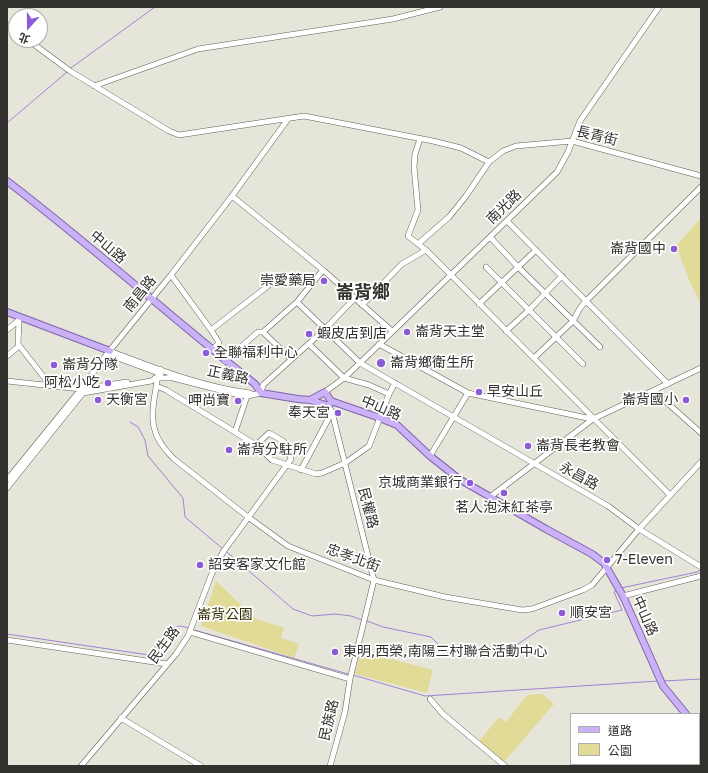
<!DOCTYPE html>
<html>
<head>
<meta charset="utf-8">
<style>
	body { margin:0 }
	#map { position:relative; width:708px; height:773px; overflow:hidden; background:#e6e5d9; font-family:"Golos Text","Noto Sans TC",sans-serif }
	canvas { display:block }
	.frame { position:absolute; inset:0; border:8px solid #32312d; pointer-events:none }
	.legend { position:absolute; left:570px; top:713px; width:130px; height:52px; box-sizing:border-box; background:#fff; border:1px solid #adadab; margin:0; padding:5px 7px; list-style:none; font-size:12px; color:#32312d }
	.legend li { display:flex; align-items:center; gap:8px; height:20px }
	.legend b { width:20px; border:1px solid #adadab }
	.north { position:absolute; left:8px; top:8px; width:40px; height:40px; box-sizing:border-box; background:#fff; border:1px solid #adadab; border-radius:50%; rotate:201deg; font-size:11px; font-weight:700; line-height:16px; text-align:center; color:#32312d }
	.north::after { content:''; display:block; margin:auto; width:14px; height:18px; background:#8c5cd6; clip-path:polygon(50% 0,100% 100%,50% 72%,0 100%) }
</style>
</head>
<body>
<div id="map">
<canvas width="708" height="773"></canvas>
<div class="frame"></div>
<ul class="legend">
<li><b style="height:5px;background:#cbb2f7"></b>道路</li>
<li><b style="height:11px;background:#e2da97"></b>公園</li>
</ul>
<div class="north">北</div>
</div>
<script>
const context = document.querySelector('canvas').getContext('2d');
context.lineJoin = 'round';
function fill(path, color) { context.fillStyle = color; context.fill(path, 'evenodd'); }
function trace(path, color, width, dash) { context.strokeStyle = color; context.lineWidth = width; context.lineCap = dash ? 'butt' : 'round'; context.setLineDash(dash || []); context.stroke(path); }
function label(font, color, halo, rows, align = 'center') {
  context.font = font + ' "Golos Text","Noto Sans TC",sans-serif'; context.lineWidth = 3.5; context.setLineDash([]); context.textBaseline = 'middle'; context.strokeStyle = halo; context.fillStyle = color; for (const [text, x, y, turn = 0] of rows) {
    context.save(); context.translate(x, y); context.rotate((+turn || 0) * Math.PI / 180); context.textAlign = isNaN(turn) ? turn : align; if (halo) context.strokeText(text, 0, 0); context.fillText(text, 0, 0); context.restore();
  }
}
const green = new Path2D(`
	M 701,218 L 701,305 L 690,282 L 676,246 Z
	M 216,581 L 256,619 L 284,628 L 281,638 L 299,644 L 294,658 L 201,626 Z
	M 361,651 L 433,670 L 427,693 L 355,674 Z
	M 543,694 L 554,704 L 504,762 L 479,741 L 499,717 L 506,722 L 527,695 Z`);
const stream = new Path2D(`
	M 71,68 L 155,7
	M 7,123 L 67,72
	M 130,422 L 138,427 L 145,440 L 148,456 L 183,498 L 185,517 L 223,549
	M 227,552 L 293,609 L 312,616 L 335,614 L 351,616 L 362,620
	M 621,588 L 697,572 L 701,570
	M 367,621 L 383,627 L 431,637 L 447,653 L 453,654 L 460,650 L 515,646 L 539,630 L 622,610 L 614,592 L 617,590
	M 194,630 L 348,674
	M 7,634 L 149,655 C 154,648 168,630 176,627 C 180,625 185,627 189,628
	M 353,675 L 425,696 L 658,681
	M 664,681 L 701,679`);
const minor = new Path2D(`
	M 7,25 L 16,31
	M 28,40 L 70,71 L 169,131 L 179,135 L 304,116 L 433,141 L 461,148 L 489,162
	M 94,86 L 198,49 L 393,19 L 440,7
	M 420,139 L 415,154 L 414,167 L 418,210 L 408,236 L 426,250 L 447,271 L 670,495
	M 232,196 L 323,270 L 392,331
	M 507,221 L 668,384
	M 490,237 L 518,267 L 600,347
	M 418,244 L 449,217 L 466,196 L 489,162 L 503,151 L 516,146 L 572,141 L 701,176
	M 486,267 L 583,364
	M 171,275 L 211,330 L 219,343 L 212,350
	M 297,302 L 360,363 L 608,506 L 639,529 L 701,567
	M 479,304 L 536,250
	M 362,305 L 402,264 L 426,250
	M 20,317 L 19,320 L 18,344 L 50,385
	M 7,330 L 19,320
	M 211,330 L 268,286
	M 506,331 L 529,310 L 562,276
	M 263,332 L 297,302 L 323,270
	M 263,332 L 291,359
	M 309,344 L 344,378 L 369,385 L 389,394
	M 379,344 L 468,393 L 592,419
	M 110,351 C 155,368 201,387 250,393
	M 107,354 L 161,374
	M 7,356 L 19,346
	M 534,358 L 573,321 L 580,308 L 586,301 L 701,187
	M 225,361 L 258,332 L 263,332
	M 160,369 C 157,376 157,381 156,388 C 150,419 150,436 174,459 L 248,517 L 288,546 L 374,580 L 445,597 L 522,610 L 532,609 L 583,590 L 592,585 L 639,529 L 701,462
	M 169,377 L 239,395 L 248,396 L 261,393
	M 155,378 L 170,378 L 174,375
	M 7,381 L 81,389 L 127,382
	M 156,386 L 166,390 L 235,432
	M 654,391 L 701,433
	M 325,392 L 344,378 L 360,363 L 557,172 L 568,152 L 580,121 L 659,7
	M 248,393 L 235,432 L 256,445 L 272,460 L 316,474 L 322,473 L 345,463 L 369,446 L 389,394 L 395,383
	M 261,393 L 263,385 L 324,330 L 354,299
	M 329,406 L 332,412 L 374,580 L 350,679 L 345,712 L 330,766
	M 430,456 L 468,393
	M 301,470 L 332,412
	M 7,480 L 81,389 L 107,354 L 171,275 L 232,196 L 288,119
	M 7,488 L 83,393 L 151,381 L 157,378
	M 490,497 L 593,419 L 701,368
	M 623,596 L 701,576
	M 190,632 L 350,679
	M 7,640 L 167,664
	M 430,699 L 443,714 L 505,766
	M 121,718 L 201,766
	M 81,766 L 176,654 L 188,636 L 212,573 L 223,552 L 291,459 L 288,446 L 283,441 L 269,433 L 256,445`);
const major = new Path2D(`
	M 7,181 C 92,246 172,318 255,384 L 261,393 L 298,399 L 310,400 L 329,406 L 331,401
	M 7,312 L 110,351
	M 310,400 L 325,392 L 331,401
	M 331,401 L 380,418 L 397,425 L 430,456 L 459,479 L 546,529 L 592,554 L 604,563 L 623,596 L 663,686 L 686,714
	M 699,730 L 701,732`);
const markers = [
	[674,249,4,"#8c5cd6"],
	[324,281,4,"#8c5cd6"],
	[407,332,4,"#8c5cd6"],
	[309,334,4,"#8c5cd6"],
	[206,353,4,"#8c5cd6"],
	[381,363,5,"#8c5cd6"],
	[54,365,4,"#8c5cd6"],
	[108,383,4,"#8c5cd6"],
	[479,392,4,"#8c5cd6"],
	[98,400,4,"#8c5cd6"],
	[686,400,4,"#8c5cd6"],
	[238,401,4,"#8c5cd6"],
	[338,413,4,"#8c5cd6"],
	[528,446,4,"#8c5cd6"],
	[229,450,4,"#8c5cd6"],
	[470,483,4,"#8c5cd6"],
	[504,493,4,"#8c5cd6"],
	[607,560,4,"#8c5cd6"],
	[200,565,4,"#8c5cd6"],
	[562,613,4,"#8c5cd6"],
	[335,652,4,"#8c5cd6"]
];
const streetNames = [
	["長青街",597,136,13],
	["南光路",504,207,-44],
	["中山路",108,247,40],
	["南昌路",140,294,-51],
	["正義路",228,375,12],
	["中山路",381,408,23],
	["永昌路",579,476,29],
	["民權路",368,508,76],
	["忠孝北街",353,558,20],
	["中山路",645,616,66],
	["民生路",164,645,-54],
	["民族路",329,720,-77]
];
const poiNames = [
	["崙背國中",666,249,"right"],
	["崇愛藥局",316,281,"right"],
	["崙背天主堂",415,332],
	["蝦皮店到店",317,334],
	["全聯福利中心",214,353],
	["崙背鄉衛生所",390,363],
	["崙背分隊",62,365],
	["阿松小吃",100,383,"right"],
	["早安山丘",487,392],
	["天衡宮",106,400],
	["崙背國小",678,400,"right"],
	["呷尚寶",230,401,"right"],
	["奉天宮",330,413,"right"],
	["崙背長老教會",536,446],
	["崙背分駐所",237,450],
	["京城商業銀行",462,483,"right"],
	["茗人泡沫紅茶亭",504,508,"center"],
	["7-Eleven",615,560],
	["詔安客家文化館",208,565],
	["順安宮",570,613],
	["東明,西榮,南陽三村聯合活動中心",343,652]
];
const parkNames = [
	["崙背公園",225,615]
];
const districtNames = [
	["崙背鄉",363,292]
];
fill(green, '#e2da97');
trace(stream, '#9f83d5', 1);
trace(minor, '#616056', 6);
trace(major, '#7f63ac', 8);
trace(minor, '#fff', 5);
trace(major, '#cbb2f7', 6);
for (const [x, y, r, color] of markers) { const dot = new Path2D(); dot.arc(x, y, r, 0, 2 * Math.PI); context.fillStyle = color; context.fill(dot); trace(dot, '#fff', 1.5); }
label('14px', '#32312d', '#fff', streetNames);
label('14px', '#32312d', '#fff', poiNames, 'left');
label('14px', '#363004', '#fff', parkNames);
label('bold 18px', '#32312d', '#fff', districtNames);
</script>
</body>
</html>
